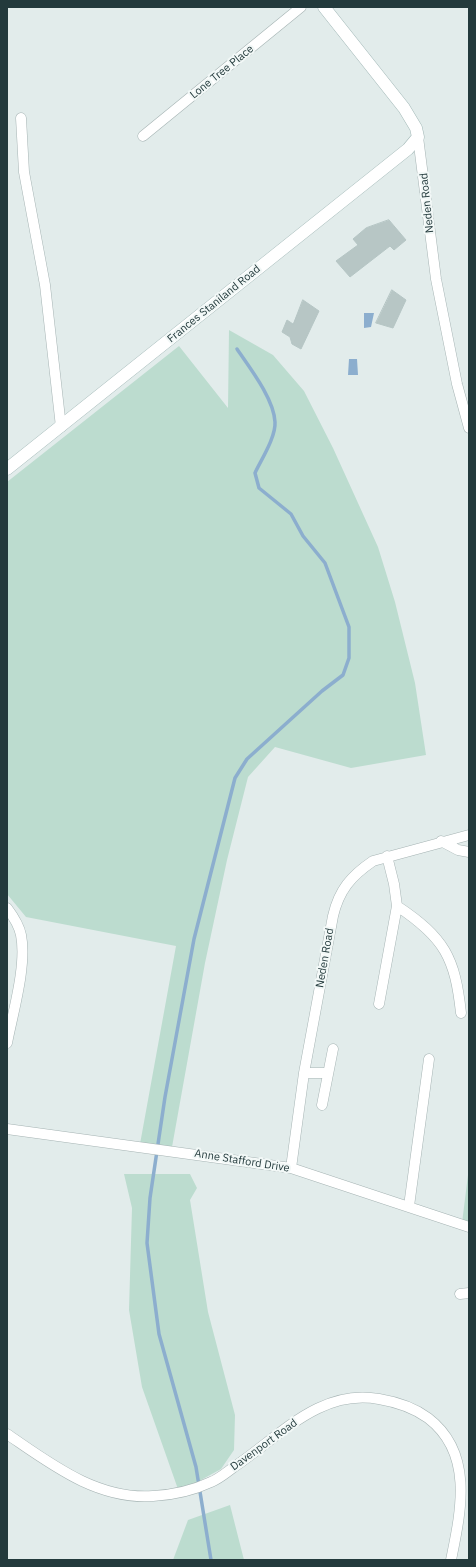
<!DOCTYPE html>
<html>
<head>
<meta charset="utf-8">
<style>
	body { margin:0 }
	#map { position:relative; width:476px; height:1567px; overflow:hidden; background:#e2eceb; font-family:"IBM Plex Sans",sans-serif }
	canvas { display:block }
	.frame { position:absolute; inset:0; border:8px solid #233a3c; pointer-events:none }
</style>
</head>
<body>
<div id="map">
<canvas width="476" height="1567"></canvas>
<div class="frame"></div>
</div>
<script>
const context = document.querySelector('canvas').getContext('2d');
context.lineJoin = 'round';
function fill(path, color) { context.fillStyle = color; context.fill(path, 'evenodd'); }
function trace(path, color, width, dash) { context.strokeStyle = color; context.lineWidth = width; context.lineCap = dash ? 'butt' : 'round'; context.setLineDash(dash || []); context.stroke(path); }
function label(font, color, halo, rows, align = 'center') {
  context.font = font + ' "IBM Plex Sans",sans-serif'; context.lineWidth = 4; context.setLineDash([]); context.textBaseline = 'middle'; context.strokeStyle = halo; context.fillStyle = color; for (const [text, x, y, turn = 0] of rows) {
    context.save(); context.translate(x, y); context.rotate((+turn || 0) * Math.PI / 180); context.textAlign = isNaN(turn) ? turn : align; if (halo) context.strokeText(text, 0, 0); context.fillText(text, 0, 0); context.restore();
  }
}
const green = new Path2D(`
	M 229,330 L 273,355 L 304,391 L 333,448 L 378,547 L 395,602 L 415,683 L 426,755 L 351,768 L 275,747 L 248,777 L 227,860 L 205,963 L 172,1147 L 140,1144 L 176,946 L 26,917 L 7,894 L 7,482 L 179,346 L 228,408 Z
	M 469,1167 L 469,1225 L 462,1223 Z
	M 124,1174 L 190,1174 L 197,1188 L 190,1200 L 208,1312 L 235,1415 L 234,1450 L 221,1469 L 179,1492 L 142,1387 L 129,1310 L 132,1208 Z
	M 230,1505 L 244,1560 L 173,1560 L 188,1520 Z`);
const water = new Path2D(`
	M 364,313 L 374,313 L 371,327 L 364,328 Z
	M 349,359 L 357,359 L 358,375 L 348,375 Z`);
const stream = new Path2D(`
	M 211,1560 L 196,1467 L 159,1334 L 147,1243 L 150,1198 L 165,1097 L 194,939 L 235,778 L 247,759 L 322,691 L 343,675 L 349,658 L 349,627 L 325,563 L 303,536 L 291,514 L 259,488 L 255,473 C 261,460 276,437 275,422 C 274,399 250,368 237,349`);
const building = new Path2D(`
	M 389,220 L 406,240 L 394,250 L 390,246 L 350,277 L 336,261 L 358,245 L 353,239 L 366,228 Z
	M 392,290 L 406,300 L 393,328 L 376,323 Z
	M 303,300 L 319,311 L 301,349 L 292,344 L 290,337 L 282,332 L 287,320 L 293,324 Z`);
const street = new Path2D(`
	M 21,118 L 24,172 L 45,285 L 61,427
	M 143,136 L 301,7
	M 418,137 L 436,279 L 457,384 L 469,428
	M 441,841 L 458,850 L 469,852
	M 397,906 C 445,938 455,958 461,1013
	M 7,908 C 13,916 19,925 21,935 C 27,965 13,1012 7,1043
	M 379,1004 L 397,906 L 394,884 L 387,856
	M 304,1073 L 327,1073
	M 322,1105 L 333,1049
	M 7,1129 L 291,1168 L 469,1227
	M 291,1168 L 304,1073 L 333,916 C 339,890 351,876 373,861 L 469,835
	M 409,1206 L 429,1059
	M 460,1294 L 469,1293
	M 7,1434 C 51,1464 97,1500 153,1496 C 172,1495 194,1490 211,1482 C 219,1479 227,1472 234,1467 C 279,1437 320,1388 379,1399 C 397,1402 413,1407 428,1418 C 474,1453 461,1511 451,1560`);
const secondary = new Path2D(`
	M 7,469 L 408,149 L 418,137 L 416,128 L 404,108 L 324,7`);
const streetNames = [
	["Lone Tree Place",222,72,-39],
	["Neden Road",427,203,-96],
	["Frances Staniland Road",214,304,-39],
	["Neden Road",325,958,-80],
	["Anne Stafford Drive",242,1161,9],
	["Davenport Road",264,1445,-36]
];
fill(green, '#bcdccf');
fill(water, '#8caece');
trace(stream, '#8caece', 3.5);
fill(building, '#b7c6c5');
trace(building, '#b5c5c4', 1);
trace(street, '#a5b3b3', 11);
trace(secondary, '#a1b7b6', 13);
trace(street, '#fff', 10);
trace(secondary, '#fff', 12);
label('11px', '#233a3c', '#f2f8f7', streetNames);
</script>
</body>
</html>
